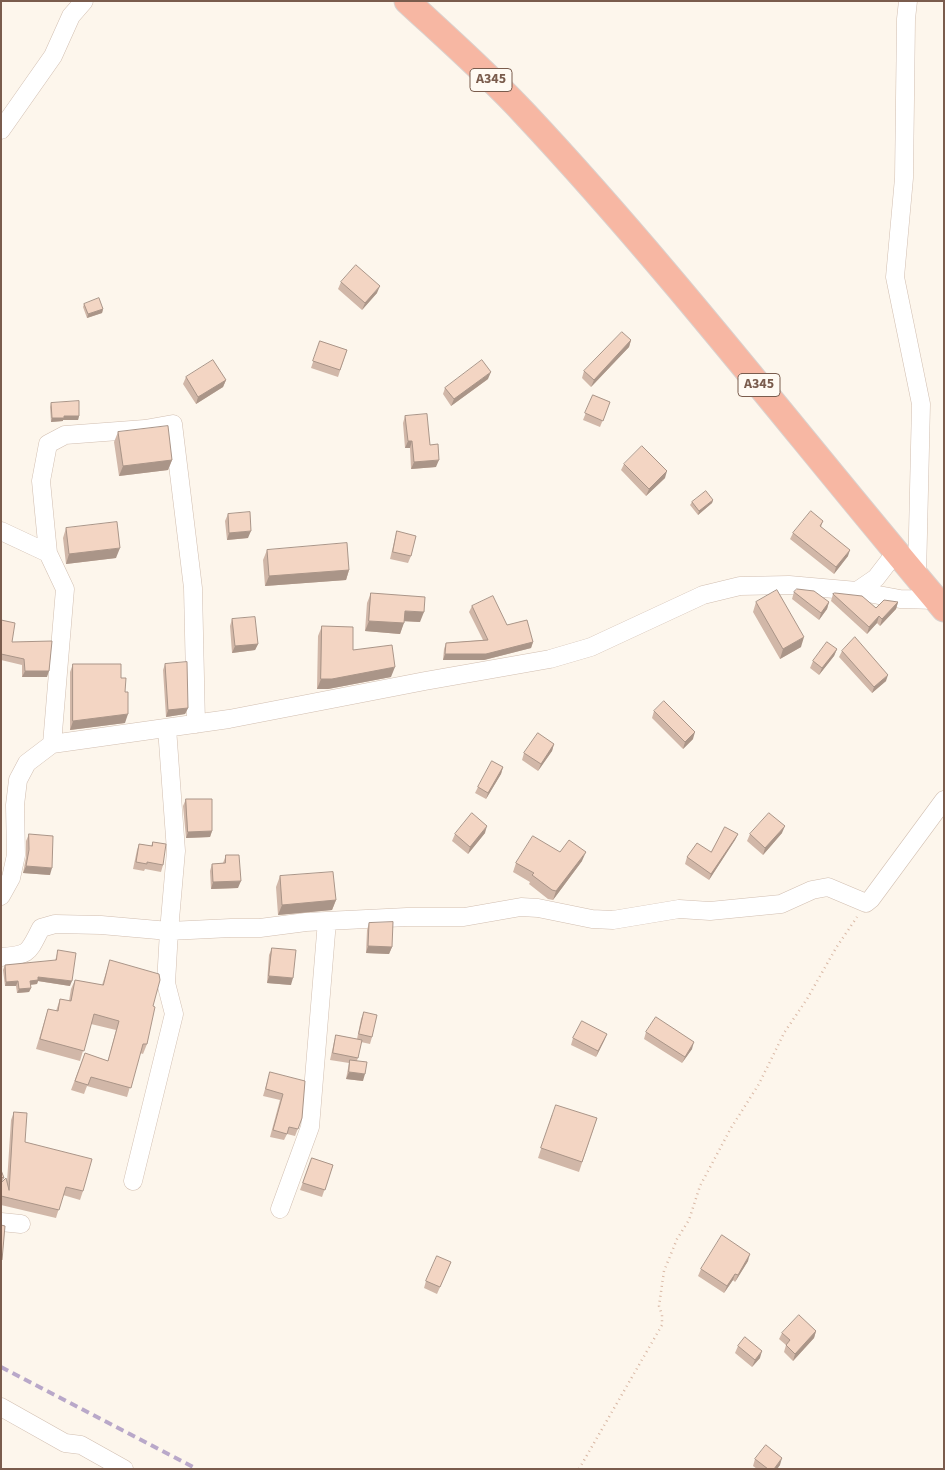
<!DOCTYPE html>
<html>
<head>
<meta charset="utf-8">
<style>
	body { margin:0 }
	#map { position:relative; width:945px; height:1470px; overflow:hidden; background:#fdf6ec; font-family:"Source Sans 3",sans-serif }
	canvas { display:block }
	.frame { position:absolute; inset:0; border:2px solid #7a5c4d; pointer-events:none }
</style>
</head>
<body>
<div id="map">
<canvas width="945" height="1470"></canvas>
<div class="frame"></div>
</div>
<script>
const context = document.querySelector('canvas').getContext('2d');
context.lineJoin = 'round';
function trace(path, color, width, dash) { context.strokeStyle = color; context.lineWidth = width; context.lineCap = dash ? 'butt' : 'round'; context.setLineDash(dash || []); context.stroke(path); }
function fill(path, color) { context.fillStyle = color; context.fill(path, 'evenodd'); }
function label(font, color, halo, rows, align = 'center') {
  context.font = font + ' "Source Sans 3",sans-serif'; context.lineWidth = 5; context.setLineDash([]); context.textBaseline = 'middle'; context.strokeStyle = halo; context.fillStyle = color; for (const [text, x, y, turn = 0] of rows) {
    context.save(); context.translate(x, y); context.rotate((+turn || 0) * Math.PI / 180); context.textAlign = isNaN(turn) ? turn : align; if (halo) context.strokeText(text, 0, 0); context.fillText(text, 0, 0); context.restore();
  }
}
const path = new Path2D(`
	M 579,1469 L 662,1325 L 662,1315 L 659,1306 L 664,1271 L 677,1239 L 689,1220 L 700,1186 L 731,1128 L 759,1084 L 784,1033 L 807,999 L 836,948 L 857,917`);
const minor = new Path2D(`
	M 908,1 L 906,19 L 904,178 L 895,277 L 921,404 L 917,576
	M 1,130 L 53,56 L 71,16 L 84,1
	M 1,531 L 48,553
	M 857,591 L 876,578 L 896,552
	M 52,744 L 65,589 L 48,553 L 41,481 L 48,444 L 65,435 L 145,429 L 173,424 L 193,588 L 196,724
	M 1,896 L 11,878 L 16,855 L 15,805 L 18,780 L 27,763 L 52,744 L 229,719 L 425,681 L 550,659 L 591,647 L 703,595 L 740,586 L 789,585 L 857,591 L 900,599 L 936,600
	M 1,957 C 30,955 28,953 41,928 L 55,924 L 101,925 L 169,931 L 231,928 L 260,928 L 306,922 L 407,917 L 464,917 L 521,907 L 538,908 L 592,919 L 613,920 L 679,909 L 710,911 L 781,904 L 812,890 L 828,887 L 866,903 L 871,899 L 944,800
	M 133,1181 L 174,1014 L 166,983 L 169,931 L 176,851 L 167,728
	M 280,1209 L 310,1127 L 327,921
	M 1,1222 L 21,1224
	M 1,1407 L 65,1443 L 81,1445 L 124,1469`);
const highway = new Path2D(`
	M 407,1 C 447,38 488,74 525,114 C 673,272 804,444 944,609`);
const rail = new Path2D(`
	M 1,1367 L 197,1469`);
const wall = new Path2D(`
	M 341,282 L 377,293 L 362,310 L 338,289 Z
	M 84,304 L 103,309 L 102,313 L 87,318 L 83,307 Z
	M 631,340 L 629,347 L 591,387 L 582,378 L 584,371 Z
	M 320,341 L 347,350 L 338,377 L 311,368 Z
	M 186,377 L 226,380 L 223,387 L 196,404 L 183,384 Z
	M 488,379 L 451,406 L 443,394 L 445,388 Z
	M 593,395 L 610,402 L 600,427 L 583,420 Z
	M 51,403 L 79,416 L 78,420 L 63,420 L 63,421 L 51,422 L 50,407 Z
	M 405,416 L 430,445 L 436,467 L 411,469 L 410,448 L 405,448 L 403,423 Z
	M 118,432 L 172,460 L 168,470 L 119,476 L 114,442 Z
	M 624,464 L 665,478 L 646,496 L 621,470 Z
	M 713,500 L 712,503 L 698,515 L 690,505 L 692,502 Z
	M 228,514 L 248,538 L 227,540 L 225,521 Z
	M 823,521 L 821,527 L 848,556 L 834,574 L 790,539 L 793,533 Z
	M 66,528 L 116,558 L 66,564 L 63,538 Z
	M 397,531 L 411,556 L 408,563 L 390,559 L 395,538 Z
	M 267,550 L 349,570 L 346,580 L 265,586 L 263,560 Z
	M 794,592 L 829,602 L 827,609 L 819,620 L 792,599 Z
	M 371,593 L 420,622 L 404,621 L 400,634 L 365,631 L 367,603 Z
	M 833,594 L 876,608 L 898,602 L 896,609 L 880,626 L 877,623 L 867,634 L 831,601 Z
	M 756,602 L 801,647 L 780,659 L 753,612 Z
	M 472,606 L 507,625 L 533,642 L 531,648 L 484,660 L 443,660 L 444,649 L 446,643 L 483,640 L 469,612 Z
	M 232,619 L 258,644 L 255,650 L 232,653 L 230,626 Z
	M 1,620 L 12,642 L 47,677 L 22,677 L 22,665 L 1,660 Z
	M 322,626 L 353,650 L 391,677 L 328,689 L 317,689 L 318,636 Z
	M 837,649 L 834,656 L 819,675 L 810,668 L 813,661 Z
	M 842,651 L 886,681 L 872,693 L 839,657 Z
	M 73,664 L 121,678 L 125,723 L 70,730 L 70,672 Z
	M 165,664 L 188,708 L 185,714 L 166,717 L 163,670 Z
	M 654,711 L 693,739 L 683,749 L 652,718 Z
	M 554,744 L 552,751 L 538,771 L 522,760 L 524,753 Z
	M 503,767 L 501,774 L 486,799 L 475,793 L 478,787 Z
	M 186,799 L 212,831 L 210,837 L 186,838 L 183,806 Z
	M 485,833 L 468,854 L 452,841 L 455,834 Z
	M 782,833 L 763,855 L 747,841 L 750,834 Z
	M 29,834 L 50,875 L 23,873 L 26,857 L 26,841 Z
	M 738,834 L 735,840 L 709,880 L 685,864 L 687,857 L 711,852 Z
	M 153,842 L 163,865 L 161,872 L 145,869 L 144,871 L 133,869 L 137,850 L 139,844 L 151,846 Z
	M 560,852 L 582,861 L 553,900 L 548,899 L 529,884 L 530,882 L 513,872 L 516,863 Z
	M 226,855 L 238,888 L 211,889 L 210,871 L 212,864 L 223,863 Z
	M 280,876 L 336,900 L 332,910 L 278,915 L 276,887 Z
	M 369,923 L 392,947 L 389,954 L 366,953 L 367,930 Z
	M 272,948 L 291,985 L 267,983 L 269,955 Z
	M 58,950 L 70,986 L 38,981 L 37,984 L 30,985 L 31,988 L 29,992 L 17,993 L 16,986 L 5,986 L 3,970 L 5,965 L 55,961 Z
	M 110,960 L 153,1006 L 147,1044 L 143,1054 L 140,1053 L 127,1097 L 87,1086 L 84,1094 L 71,1090 L 85,1053 L 108,1061 L 116,1030 L 91,1024 L 80,1061 L 36,1049 L 48,1009 L 56,1011 L 60,999 L 69,1001 L 71,989 L 75,980 L 102,985 Z
	M 364,1012 L 372,1037 L 370,1044 L 361,1042 L 357,1061 L 363,1081 L 346,1079 L 349,1063 L 330,1060 L 334,1042 L 336,1035 L 357,1039 L 361,1019 Z
	M 646,1032 L 692,1049 L 682,1063 L 644,1039 Z
	M 607,1034 L 604,1041 L 596,1057 L 571,1045 L 573,1038 Z
	M 270,1072 L 302,1118 L 295,1136 L 287,1134 L 284,1140 L 270,1137 L 280,1100 L 263,1096 Z
	M 14,1112 L 25,1142 L 83,1191 L 80,1200 L 63,1195 L 56,1218 L 1,1205 L 1,1170 L 4,1178 L 2,1182 L 7,1182 L 11,1120 Z
	M 552,1115 L 597,1118 L 579,1172 L 538,1158 Z
	M 312,1158 L 333,1165 L 322,1197 L 300,1190 Z
	M 748,1261 L 735,1282 L 733,1280 L 724,1293 L 698,1276 L 701,1269 Z
	M 451,1262 L 437,1294 L 424,1288 L 426,1281 Z
	M 816,1331 L 814,1338 L 793,1361 L 784,1352 L 786,1345 L 779,1339 L 782,1333 Z
	M 738,1346 L 760,1358 L 752,1367 L 735,1353 Z
	M 755,1459 L 780,1465 L 777,1469 L 757,1469 L 753,1466 Z`);
const shadedWall = new Path2D(`
	M 380,286 L 377,293 L 362,310 L 365,303 Z
	M 103,309 L 102,313 L 87,318 L 88,314 Z
	M 631,340 L 629,347 L 591,387 L 594,380 Z
	M 491,372 L 488,379 L 451,406 L 454,399 Z
	M 226,380 L 223,387 L 196,404 L 198,397 Z
	M 64,416 L 79,416 L 78,420 L 63,420 L 63,421 L 51,422 L 52,418 Z
	M 408,441 L 412,441 L 410,448 L 405,448 Z
	M 172,460 L 168,470 L 119,476 L 123,466 Z
	M 439,460 L 436,467 L 411,469 L 414,462 Z
	M 667,471 L 665,478 L 646,496 L 649,489 Z
	M 713,500 L 712,503 L 698,515 L 699,511 Z
	M 251,531 L 248,538 L 227,540 L 229,533 Z
	M 120,548 L 116,558 L 66,564 L 69,554 Z
	M 850,550 L 848,556 L 834,574 L 836,567 Z
	M 349,570 L 346,580 L 265,586 L 269,576 Z
	M 829,602 L 827,609 L 819,620 L 821,613 Z
	M 898,602 L 896,609 L 880,626 L 882,619 Z
	M 405,611 L 424,612 L 420,622 L 401,621 Z
	M 879,616 L 877,623 L 867,634 L 869,627 Z
	M 369,621 L 404,623 L 400,634 L 365,631 Z
	M 804,637 L 801,647 L 780,659 L 783,649 Z
	M 533,642 L 531,648 L 484,660 L 443,660 L 445,654 Z
	M 258,644 L 255,650 L 232,653 L 235,646 Z
	M 837,649 L 834,656 L 819,675 L 822,668 Z
	M 395,667 L 391,677 L 328,689 L 317,689 L 321,679 Z
	M 25,671 L 49,671 L 47,677 L 22,677 Z
	M 888,675 L 886,681 L 872,693 L 874,687 Z
	M 188,708 L 185,714 L 166,717 L 168,710 Z
	M 128,714 L 125,723 L 70,730 L 73,721 Z
	M 695,732 L 693,739 L 683,749 L 685,742 Z
	M 554,744 L 552,751 L 538,771 L 541,764 Z
	M 503,767 L 501,774 L 486,799 L 488,793 Z
	M 487,826 L 485,833 L 468,854 L 470,847 Z
	M 785,826 L 782,833 L 763,855 L 765,848 Z
	M 212,831 L 210,837 L 186,838 L 188,832 Z
	M 738,834 L 735,840 L 709,880 L 711,874 Z
	M 586,852 L 582,861 L 553,900 L 556,891 Z
	M 26,866 L 52,868 L 50,875 L 23,873 Z
	M 241,881 L 238,888 L 211,889 L 213,882 Z
	M 336,900 L 332,910 L 278,915 L 282,905 Z
	M 368,946 L 392,947 L 389,954 L 366,953 Z
	M 269,976 L 293,978 L 291,985 L 267,983 Z
	M 38,977 L 72,981 L 70,986 L 38,981 L 37,984 L 28,985 L 30,981 Z
	M 18,981 L 16,986 L 5,986 L 6,982 Z
	M 31,988 L 29,992 L 17,993 L 19,989 Z
	M 607,1034 L 604,1041 L 596,1057 L 598,1051 Z
	M 694,1042 L 692,1049 L 682,1063 L 685,1057 Z
	M 349,1072 L 365,1074 L 363,1081 L 346,1079 Z
	M 750,1254 L 748,1261 L 735,1282 L 738,1275 Z
	M 735,1274 L 733,1280 L 724,1293 L 727,1286 Z
	M 816,1331 L 814,1338 L 793,1361 L 795,1354 Z
	M 762,1351 L 760,1358 L 752,1367 L 755,1360 Z
	M 782,1458 L 780,1465 L 777,1469 L 774,1469 Z`);
const building = new Path2D(`
	M 356,265 L 380,286 L 365,303 L 341,282 Z
	M 99,298 L 103,309 L 88,314 L 84,304 Z
	M 622,332 L 631,340 L 594,380 L 584,371 Z
	M 320,341 L 347,350 L 340,370 L 313,361 Z
	M 213,360 L 226,380 L 198,397 L 186,377 Z
	M 482,360 L 491,372 L 454,399 L 445,388 Z
	M 593,395 L 610,402 L 603,421 L 585,413 Z
	M 79,401 L 79,416 L 64,416 L 64,418 L 52,418 L 51,403 Z
	M 427,414 L 430,445 L 438,444 L 439,460 L 414,462 L 412,441 L 408,441 L 405,416 Z
	M 168,426 L 172,460 L 123,466 L 118,432 Z
	M 642,446 L 667,471 L 649,489 L 624,464 Z
	M 706,491 L 713,500 L 699,511 L 692,502 Z
	M 811,511 L 823,521 L 820,526 L 850,550 L 836,567 L 793,533 Z
	M 250,512 L 251,531 L 229,533 L 228,514 Z
	M 117,522 L 120,548 L 69,554 L 66,528 Z
	M 397,531 L 416,536 L 411,556 L 393,552 Z
	M 347,543 L 349,570 L 269,576 L 267,550 Z
	M 797,589 L 814,591 L 829,602 L 821,613 L 794,592 Z
	M 777,590 L 804,637 L 783,649 L 756,602 Z
	M 371,593 L 425,597 L 424,612 L 405,611 L 404,623 L 369,621 Z
	M 835,593 L 862,596 L 876,608 L 884,600 L 898,602 L 882,619 L 879,616 L 869,627 L 833,594 Z
	M 493,596 L 507,625 L 527,620 L 533,642 L 486,654 L 445,654 L 446,643 L 488,640 L 472,606 Z
	M 255,617 L 258,644 L 235,646 L 232,619 Z
	M 1,620 L 15,623 L 12,642 L 52,641 L 49,671 L 25,671 L 24,659 L 1,654 Z
	M 322,626 L 353,627 L 353,650 L 392,645 L 395,667 L 332,679 L 321,679 Z
	M 855,637 L 888,675 L 874,687 L 842,651 Z
	M 827,642 L 837,649 L 822,668 L 813,661 Z
	M 187,662 L 188,708 L 168,710 L 165,664 Z
	M 73,664 L 121,664 L 121,678 L 126,678 L 125,692 L 128,692 L 128,714 L 73,721 Z
	M 664,701 L 695,732 L 685,742 L 654,711 Z
	M 538,733 L 554,744 L 541,764 L 524,753 Z
	M 492,761 L 503,767 L 488,793 L 478,787 Z
	M 186,799 L 212,799 L 212,831 L 188,832 Z
	M 472,813 L 487,826 L 470,847 L 455,834 Z
	M 769,813 L 785,826 L 765,848 L 750,834 Z
	M 725,827 L 738,834 L 711,874 L 687,857 L 697,843 L 711,852 Z
	M 29,834 L 53,836 L 52,868 L 26,866 L 29,850 Z
	M 533,836 L 560,852 L 569,840 L 586,852 L 556,891 L 552,890 L 532,875 L 534,873 L 516,863 Z
	M 153,842 L 166,844 L 163,865 L 147,862 L 147,864 L 136,862 L 139,844 L 152,846 Z
	M 226,855 L 239,855 L 241,881 L 213,882 L 212,864 L 225,863 Z
	M 333,872 L 336,900 L 282,905 L 280,876 Z
	M 393,922 L 392,947 L 368,946 L 369,923 Z
	M 272,948 L 296,950 L 293,978 L 269,976 Z
	M 58,950 L 76,953 L 72,981 L 38,977 L 38,980 L 30,981 L 31,988 L 19,989 L 18,981 L 6,982 L 5,965 L 56,960 Z
	M 110,960 L 159,974 L 160,980 L 153,1006 L 155,1007 L 147,1044 L 143,1044 L 131,1088 L 91,1077 L 88,1085 L 75,1081 L 85,1053 L 108,1061 L 119,1021 L 94,1014 L 84,1051 L 40,1039 L 48,1009 L 58,1011 L 60,999 L 71,1001 L 75,980 L 103,985 Z
	M 364,1012 L 377,1015 L 372,1037 L 359,1034 Z
	M 656,1017 L 694,1042 L 685,1057 L 646,1032 Z
	M 582,1021 L 607,1034 L 598,1051 L 573,1038 Z
	M 336,1035 L 362,1040 L 358,1058 L 333,1053 Z
	M 350,1060 L 367,1062 L 365,1074 L 349,1072 Z
	M 270,1072 L 305,1081 L 302,1118 L 298,1129 L 289,1127 L 287,1134 L 273,1130 L 283,1094 L 266,1089 Z
	M 556,1105 L 597,1118 L 582,1162 L 541,1148 Z
	M 14,1112 L 27,1113 L 25,1142 L 92,1159 L 83,1191 L 66,1187 L 59,1210 L 1,1196 L 1,1183 L 6,1178 L 9,1190 Z
	M 312,1158 L 333,1165 L 325,1190 L 303,1183 Z
	M 1,1170 L 4,1178 L 1,1177 Z
	M 1,1225 L 5,1226 L 2,1260 L 1,1260 Z
	M 722,1235 L 750,1254 L 738,1275 L 735,1274 L 727,1286 L 701,1269 Z
	M 437,1256 L 451,1262 L 440,1287 L 426,1281 Z
	M 799,1315 L 816,1331 L 795,1354 L 786,1345 L 790,1340 L 782,1333 Z
	M 745,1337 L 762,1351 L 755,1360 L 738,1346 Z
	M 766,1445 L 782,1458 L 774,1469 L 768,1469 L 755,1459 Z`);
const shields = [
	[491,80,42],
	[759,385,42]
];
const shieldNames = [
	["A345",491,80],
	["A345",759,385]
];
trace(minor, '#d1beb0', 19);
trace(highway, '#dad1cd', 27);
trace(path, '#d9b8a5', 2.5, [1, 4]);
trace(minor, '#fff', 18);
trace(highway, '#f7b7a3', 25);
trace(rail, '#b9a8c9', 4, [8, 5]);
fill(wall, '#d1b7a8');
fill(shadedWall, '#aa9588');
fill(building, '#f3d5c3');
trace(building, '#aa9588', 1);
for (const [x, y, w] of shields) { const box = new Path2D(); box.roundRect(x - w / 2, y - 11.5, w, 23, 4); context.fillStyle = '#fffaf3'; context.fill(box); trace(box, '#7a5c4d', 1); }
label('bold 14px', '#7a5c4d', null, shieldNames);
</script>
</body>
</html>
